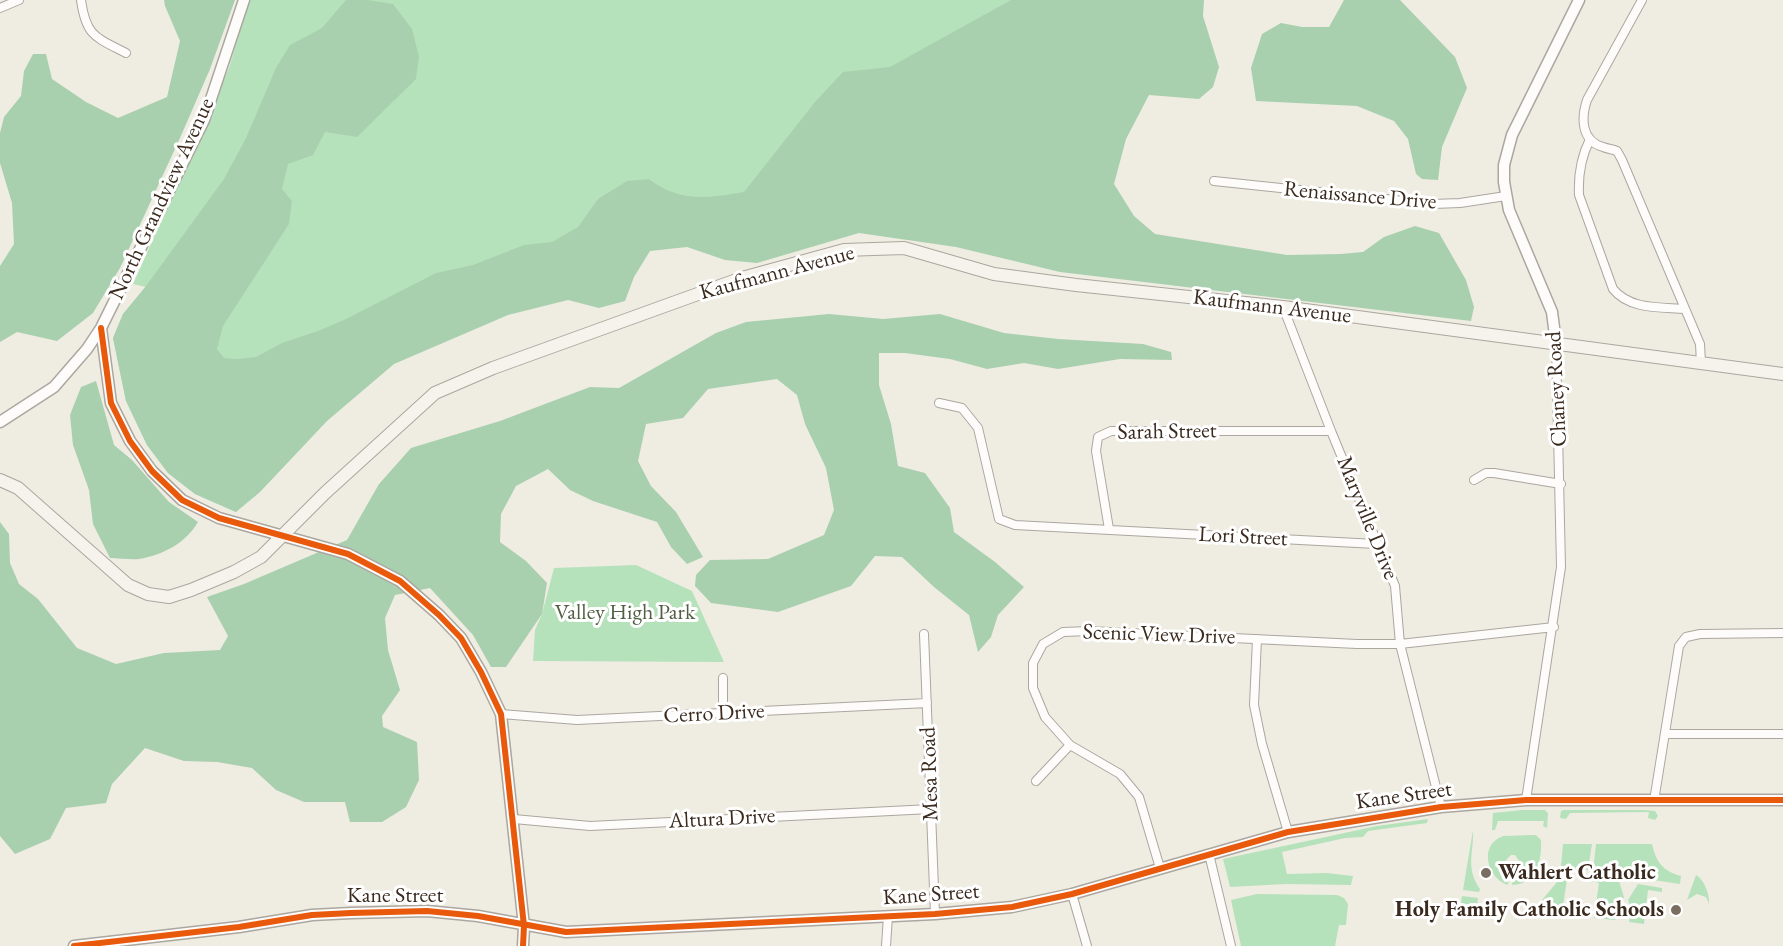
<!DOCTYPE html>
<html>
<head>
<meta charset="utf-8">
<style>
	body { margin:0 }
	canvas { display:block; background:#efece2 }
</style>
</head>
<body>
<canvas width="1783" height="946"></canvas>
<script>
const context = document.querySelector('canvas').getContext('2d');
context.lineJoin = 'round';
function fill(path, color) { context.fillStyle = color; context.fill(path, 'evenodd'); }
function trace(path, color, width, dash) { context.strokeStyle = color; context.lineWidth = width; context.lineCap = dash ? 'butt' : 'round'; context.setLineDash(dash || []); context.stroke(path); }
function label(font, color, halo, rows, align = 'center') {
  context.font = font + ' "EB Garamond",serif'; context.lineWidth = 6; context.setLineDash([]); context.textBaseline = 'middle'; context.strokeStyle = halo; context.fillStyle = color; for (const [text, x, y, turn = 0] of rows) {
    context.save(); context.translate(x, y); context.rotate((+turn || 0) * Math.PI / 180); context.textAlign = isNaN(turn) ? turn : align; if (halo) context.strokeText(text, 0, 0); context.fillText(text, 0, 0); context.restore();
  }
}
const green = new Path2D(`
	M 249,0 L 1190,0 L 1178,57 L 568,262 L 358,378 L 236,512 L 195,494 L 168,473 L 147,445 L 126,401 L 113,338 L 123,314 L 146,287 L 133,284 L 229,68 Z
	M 636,565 L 692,591 L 724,662 L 533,661 L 535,630 L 542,614 L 554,568 Z
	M 1522,810 L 1545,810 L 1548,813 L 1547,828 L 1543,826 L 1544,821 L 1498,821 L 1495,830 L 1492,830 L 1493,813 Z
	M 1564,810 L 1644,810 L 1655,811 L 1658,816 L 1655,820 L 1648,818 L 1649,812 L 1570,813 L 1566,819 L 1560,818 L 1561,811 Z
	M 1428,819 L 1427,823 L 1368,831 L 1363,837 L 1345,838 L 1282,852 L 1287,874 L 1326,873 L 1353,876 L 1351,885 L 1287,884 L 1230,887 L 1223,859 L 1377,826 Z
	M 1473,830 C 1474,854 1465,867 1480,889 L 1479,892 L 1463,890 Z
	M 1536,835 L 1541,840 C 1542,861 1537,884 1512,885 L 1515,868 L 1519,866 L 1520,862 L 1515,855 L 1511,855 L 1506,860 L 1507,865 L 1510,868 L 1508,885 C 1487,878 1478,845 1503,836 Z
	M 1563,844 L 1592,844 L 1588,870 L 1561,866 Z
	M 1596,844 L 1652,844 C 1656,862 1663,871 1681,876 L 1680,884 L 1593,871 Z
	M 1560,873 L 1571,874 L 1570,879 L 1567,879 L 1562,913 L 1554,912 L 1553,908 L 1542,900 L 1557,882 Z
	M 1696,875 C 1704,879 1710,895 1709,904 L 1706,897 L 1697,894 L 1687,900 Z
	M 1591,877 L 1619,881 L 1624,897 L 1615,920 L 1594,918 L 1599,883 L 1591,881 Z
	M 1638,884 L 1662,888 L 1662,892 L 1648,890 L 1644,924 L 1629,922 L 1631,909 L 1628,900 Z
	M 1257,894 L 1337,895 L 1344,898 L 1348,904 L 1346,925 L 1339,925 L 1335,946 L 1241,946 L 1231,900 Z
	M 1462,896 L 1478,898 L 1476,912 L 1460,910 Z`);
const forest = new Path2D(`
	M 164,0 L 235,0 L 210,69 L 180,138 L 120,268 L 93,313 L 57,341 L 17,332 L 0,342 L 0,266 L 14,244 L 12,203 L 0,163 L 0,133 L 4,117 L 21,96 L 24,71 L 33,54 L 46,54 L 52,79 L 86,102 L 118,118 L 167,97 L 180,41 L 165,6 Z
	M 346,0 L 368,0 L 393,4 L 412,29 L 419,57 L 416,79 L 357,137 L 325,132 L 313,155 L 288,164 L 282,189 L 292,201 L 289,224 L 223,326 L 217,349 L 224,358 L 237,359 L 256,357 L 282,343 L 318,331 L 346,319 L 436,273 L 473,265 L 524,245 L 552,242 L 578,227 L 598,199 L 627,181 L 649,179 C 680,203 708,198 744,192 L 815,102 L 843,72 L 890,67 L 1011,0 L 1204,0 L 1203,16 L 1219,67 L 1213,87 L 1199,99 L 1149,95 L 1126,139 L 1114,184 L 1134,216 L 1155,234 L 1287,255 L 1341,254 L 1363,252 L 1384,237 L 1415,226 L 1439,233 L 1466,280 L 1474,307 L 1471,321 L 1060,272 L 956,247 L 859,233 L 757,263 L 725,260 L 687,247 L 650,251 L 634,277 L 625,301 L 599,308 L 568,300 L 508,315 L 394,364 L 327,421 L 260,492 L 236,512 L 195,494 L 168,473 L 147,445 L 126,401 L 113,338 L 123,314 L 146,286 L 224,179 L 246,138 L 276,68 L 290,45 L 322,28 Z
	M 1344,0 L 1400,0 L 1455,57 L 1467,88 L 1442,147 L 1438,180 L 1422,179 L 1416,174 L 1408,139 L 1394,121 L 1357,106 L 1256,101 L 1251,68 L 1262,34 L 1281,23 L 1302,27 L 1329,27 Z
	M 829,314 L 883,319 L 940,314 L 1004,333 L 1058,339 L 1143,344 L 1171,352 L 1172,360 L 1120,359 L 1058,369 L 1024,363 L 987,369 L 950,359 L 905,353 L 879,353 L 879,385 L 891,424 L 898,466 L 925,473 L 950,508 L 954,532 L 995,562 L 1024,587 L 998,615 L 991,637 L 978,652 L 969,615 L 934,587 L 902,557 L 875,556 L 851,586 L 778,612 L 711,603 L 695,586 L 696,575 L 710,560 L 768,559 L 824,535 L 834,510 L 826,468 L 805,424 L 797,395 L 777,379 L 708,389 L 683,418 L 646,424 L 638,461 L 651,486 L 676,512 L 703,557 L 687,564 L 671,547 L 657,522 L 593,501 L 570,490 L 548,469 L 516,486 L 501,514 L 500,542 L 526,561 L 547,583 L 542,614 L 506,667 L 491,667 L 473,635 L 430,588 L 395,595 L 385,618 L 388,650 L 400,690 L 382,716 L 383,727 L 417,742 L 419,780 L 406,807 L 382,822 L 350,822 L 345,802 L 304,802 L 276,790 L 252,768 L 217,762 L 184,761 L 145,748 L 112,784 L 106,803 L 66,808 L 50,839 L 15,854 L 0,836 L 0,522 L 9,534 L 10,563 L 19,584 L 38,599 L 77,648 L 116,664 L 164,653 L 220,650 L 228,636 L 207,597 L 244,584 L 347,540 L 379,484 L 411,448 L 500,421 L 590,387 L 619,388 L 716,333 L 746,322 Z
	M 96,381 L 114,445 L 132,460 L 169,502 L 198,522 C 186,543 163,555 139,559 C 130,560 119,558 110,558 L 93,524 L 89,490 L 73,445 L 70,415 L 81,387 Z`);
const minor = new Path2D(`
	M 81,0 C 86,36 95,37 126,53
	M 1642,0 L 1587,100 C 1581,118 1581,141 1603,147 C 1608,149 1612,149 1617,151 L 1622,160 L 1700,344 L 1701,363
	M 0,8 L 19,0
	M 1590,139 C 1581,157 1578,175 1579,195 L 1613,289 C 1630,310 1661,307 1685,309
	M 1214,181 L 1433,204 L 1460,203 L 1506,196
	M 1283,307 L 1331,431 L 1395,586 L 1400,644 L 1441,807
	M 939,403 L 962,408 L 978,428 L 999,519 L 1015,525 L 1376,544
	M 1474,480 L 1486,473 L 1494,473 L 1561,484
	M 1109,529 L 1096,451 L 1098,437 L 1111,431 L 1331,431
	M 924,634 L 935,914
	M 1257,639 L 1254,705 L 1262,744 L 1288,832
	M 723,678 L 723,714
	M 501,714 L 577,720 L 927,703
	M 1666,734 L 1783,734
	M 1036,781 L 1070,745
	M 1526,800 L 1561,567 L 1556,343
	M 1654,801 L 1679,646 L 1686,637 L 1700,634 L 1783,633
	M 514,819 L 590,826 L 931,809
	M 1209,854 L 1231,946
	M 1160,868 L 1139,797 L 1120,774 L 1070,745 L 1045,717 L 1033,688 L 1033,663 L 1043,644 L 1063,632 L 1089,631 L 1357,644 L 1400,644 L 1554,627
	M 1072,894 L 1087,946
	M 886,946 L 888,916`);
const tertiary = new Path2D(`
	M 101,328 L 111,403 L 130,441 L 152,471 L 182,500 L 219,518 L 348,554 L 400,581 L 439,615 L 461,638 L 481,672 L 501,714 L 524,926 L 523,946
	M 1556,343 L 1552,312 L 1509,210 L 1504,182 L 1504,165 L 1512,135 L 1579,0
	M 0,422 L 54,387 L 87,349 L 101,328 L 204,120 L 244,0
	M 74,946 L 239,927 L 312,915 L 351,913 L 427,911 L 478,916 L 566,932 L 935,914 L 1012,907 L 1072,894 L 1288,832 L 1441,807 L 1526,800 L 1783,800`);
const secondary = new Path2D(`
	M 0,480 L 18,488 L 128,585 L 148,594 L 169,597 L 191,590 L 234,572 L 261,557 L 325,493 L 435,393 L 493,368 L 742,278 L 844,250 L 904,248 L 994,274 L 1076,285 L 1283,307 L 1783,374`);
const cycleway = new Path2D(`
	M 101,328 L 111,403 L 130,441 L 152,471 L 182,500 L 219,518 L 348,554 L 400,581 L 439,615 L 461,638 L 481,672 L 501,714 L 524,926 L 523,946
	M 74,946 L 239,927 L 312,915 L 351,913 L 427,911 L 478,916 L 566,932 L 935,914 L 1012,907 L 1072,894 L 1288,832 L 1441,807 L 1526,800 L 1783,800`);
const markers = [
	[1486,873,6,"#7a6e63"],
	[1676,910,6,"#7a6e63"]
];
const streetNames = [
	["Renaissance Drive",1360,196,5],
	["North Grandview Avenue",162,199,-65],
	["Kaufmann Avenue",777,273,-15],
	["Kaufmann Avenue",1272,307,7],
	["Chaney Road",1557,389,-93],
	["Sarah Street",1167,432,-1],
	["Maryville Drive",1367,518,68],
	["Lori Street",1243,537,3],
	["Scenic View Drive",1159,635,2],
	["Cerro Drive",714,714,-3],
	["Mesa Road",930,774,-92],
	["Kane Street",1404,796,-8],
	["Altura Drive",722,819,-3],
	["Kane Street",931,895,-4],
	["Kane Street",395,896]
];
const parkNames = [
	["Valley High Park",625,613]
];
const poiNames = [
	["Wahlert Catholic",1498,873],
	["Holy Family Catholic Schools",1664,910,"right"]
];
fill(green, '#b6e2bb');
fill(forest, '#a8d0ae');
trace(minor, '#aba7a0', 10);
trace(tertiary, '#aba7a0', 13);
trace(secondary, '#aba7a0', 14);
trace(minor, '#fdfcfb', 8);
trace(tertiary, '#fdfcfb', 10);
trace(secondary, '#f6f2ec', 12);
trace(cycleway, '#e8590c', 6);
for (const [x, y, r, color] of markers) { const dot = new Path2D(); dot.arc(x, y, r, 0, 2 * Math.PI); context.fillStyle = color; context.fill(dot); trace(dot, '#fff', 2); }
label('22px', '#3b2a1e', '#fff', streetNames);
label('22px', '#525f44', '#fff', parkNames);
label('bold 22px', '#3b2a1e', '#fff', poiNames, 'left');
</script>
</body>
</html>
